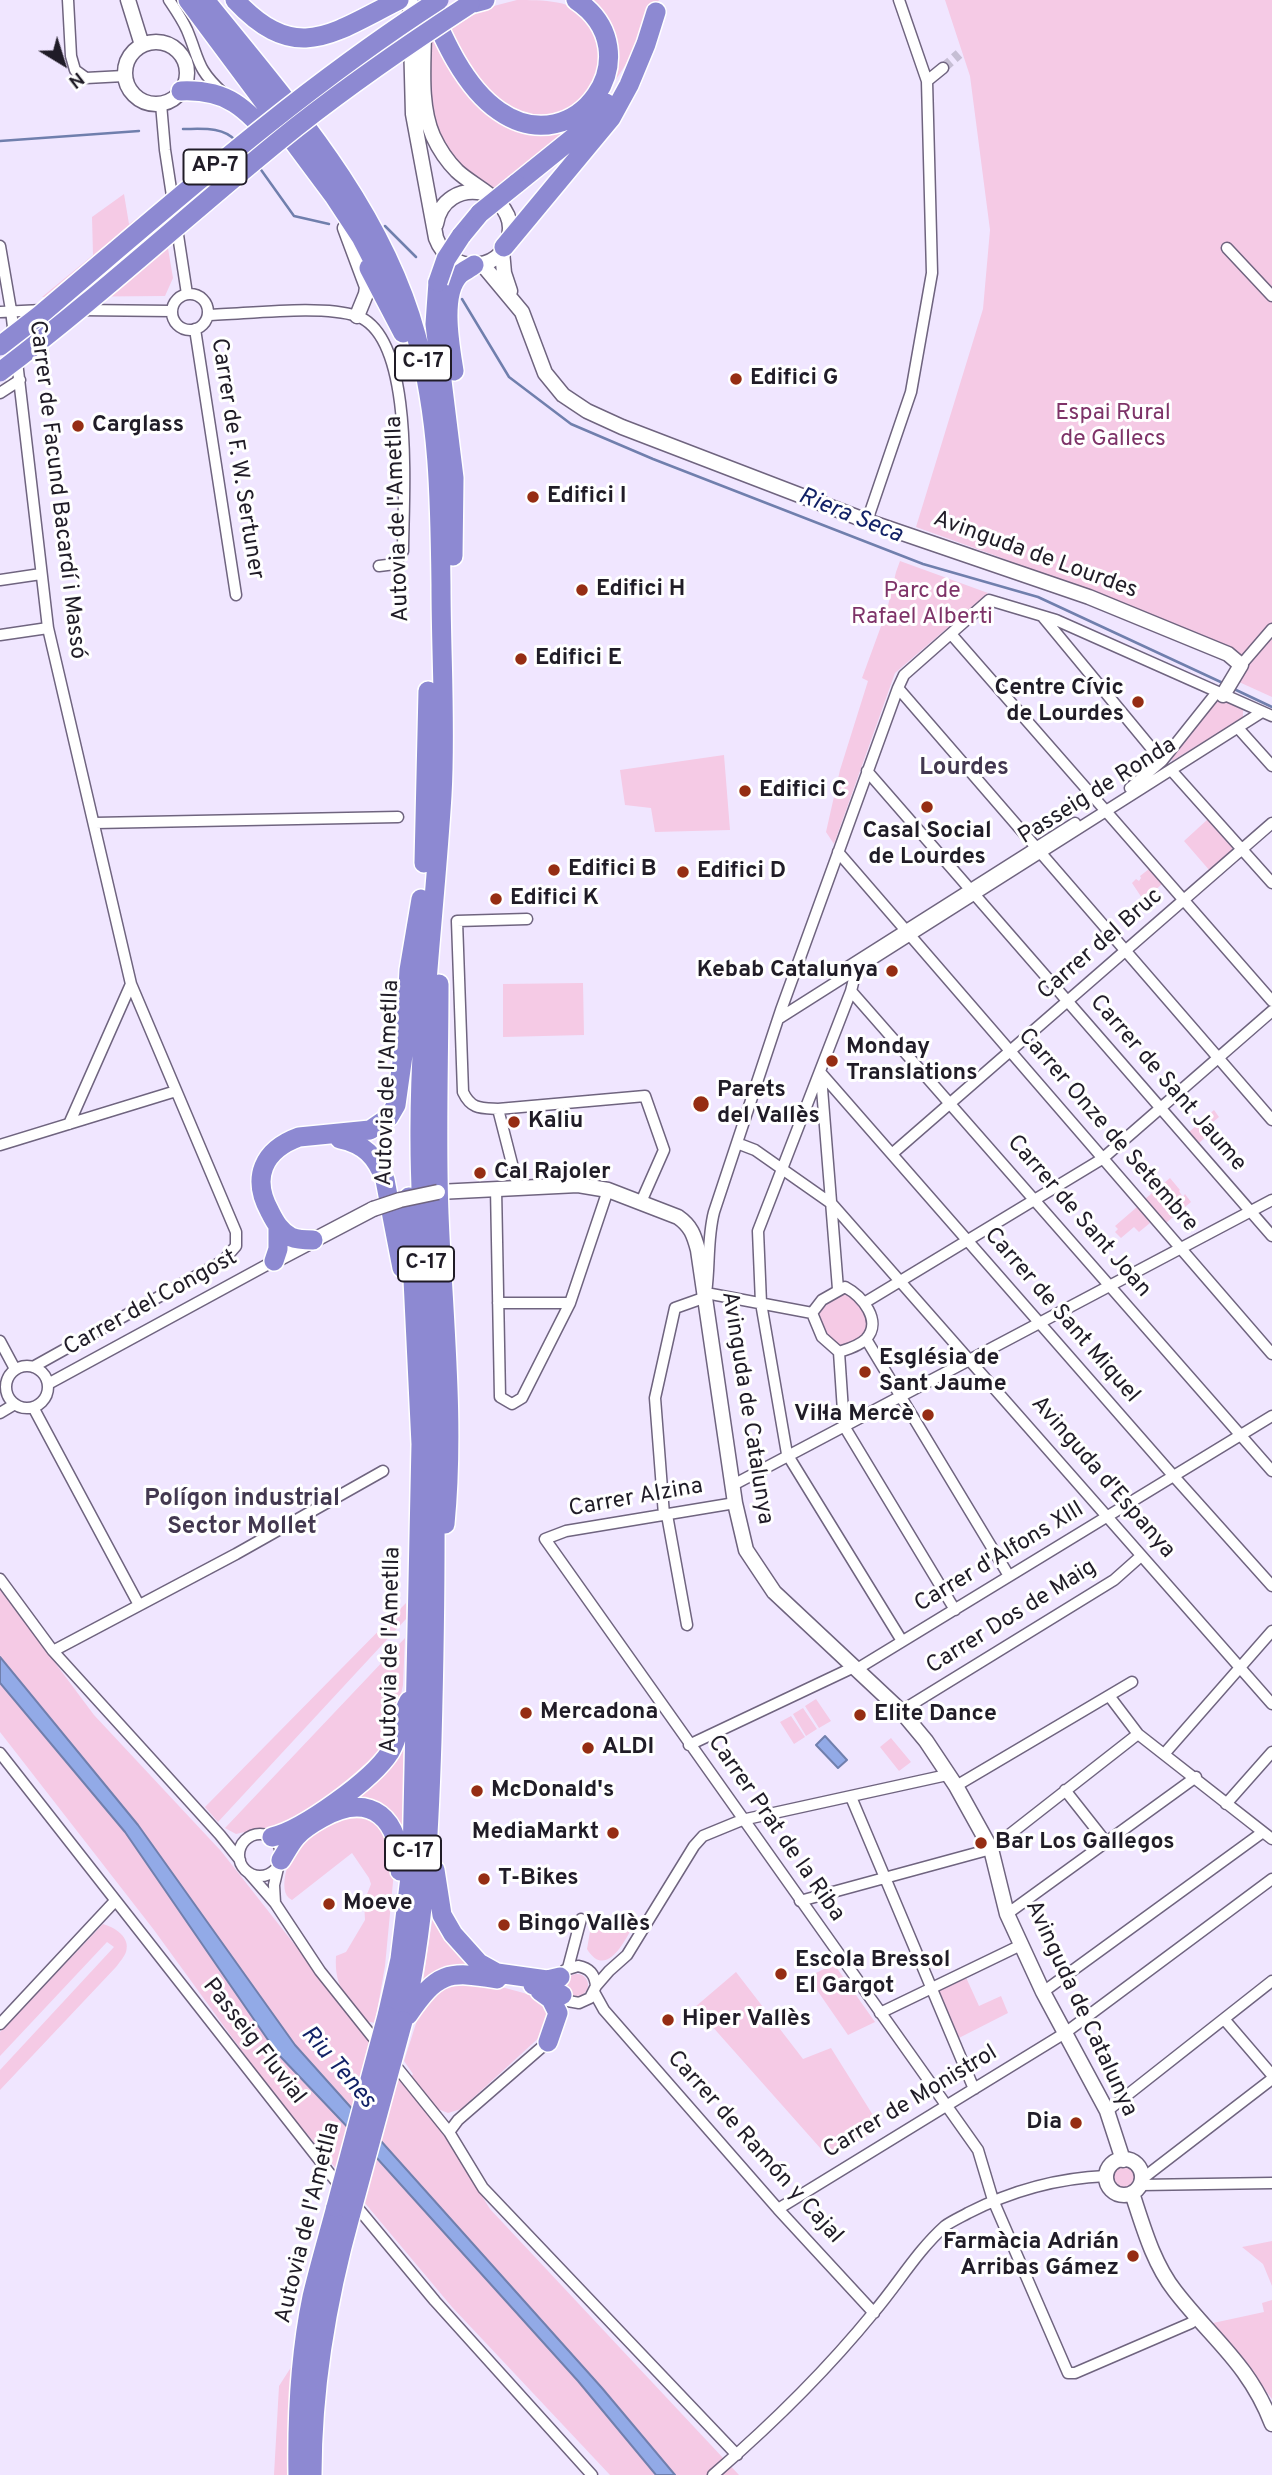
<!DOCTYPE html>
<html>
<head>
<meta charset="utf-8">
<style>
	body { margin:0 }
	#map { position:relative; width:1272px; height:2475px; overflow:hidden; background:#f0e6ff; font-family:Overpass,sans-serif }
	canvas { display:block }
	.north { position:absolute; left:28px; top:28px; width:70px; height:70px; -webkit-text-stroke:5px #fff; paint-order:stroke; rotate:142deg; font-size:19px; font-weight:700; line-height:28px; text-align:center; color:#201c27 }
	.north::after { content:''; display:block; margin:auto; width:24px; height:32px; background:#201c27; clip-path:polygon(50% 0,100% 100%,50% 72%,0 100%) }
</style>
</head>
<body>
<div id="map">
<canvas width="1272" height="2475"></canvas>
<div class="north">N</div>
</div>
<script>
const context = document.querySelector('canvas').getContext('2d');
context.lineJoin = 'round';
function fill(path, color) { context.fillStyle = color; context.fill(path, 'evenodd'); }
function trace(path, color, width, dash) { context.strokeStyle = color; context.lineWidth = width; context.lineCap = dash ? 'butt' : 'round'; context.setLineDash(dash || []); context.stroke(path); }
function label(font, color, halo, rows, align = 'center') {
  context.font = font + ' Overpass,sans-serif'; context.lineWidth = 6; context.setLineDash([]); context.textBaseline = 'middle'; context.strokeStyle = halo; context.fillStyle = color; for (const [text, x, y, turn = 0] of rows) {
    context.save(); context.translate(x, y); context.rotate((+turn || 0) * Math.PI / 180); context.textAlign = isNaN(turn) ? turn : align; if (halo) context.strokeText(text, 0, 0); context.fillText(text, 0, 0); context.restore();
  }
}
const green = new Path2D(`
	M 517,0 C 541,0 576,0 590,20 C 597,32 599,50 603,64 L 584,102 L 550,119 L 527,118 L 487,92 L 450,30 L 482,9 Z
	M 585,0 L 659,0 L 626,64 L 596,110 L 498,192 C 425,151 429,120 427,43 L 439,36 L 457,68 L 539,130 L 608,87 Z
	M 945,0 L 1272,0 L 1272,697 L 1239,682 L 1248,664 L 1233,650 L 1002,558 L 916,527 L 983,309 L 990,230 L 970,76 Z
	M 124,194 L 129,224 L 160,201 L 173,278 L 165,296 L 42,297 L 93,255 L 92,217 Z
	M 900,561 L 988,593 L 895,673 L 834,844 L 826,832 L 840,770 L 868,681 L 862,678 L 887,610 L 896,572 Z
	M 1222,700 L 1243,710 L 1243,718 L 1172,761 L 1172,753 L 1216,702 Z
	M 724,755 L 730,830 L 655,832 L 651,808 L 625,805 L 620,770 Z
	M 1208,819 L 1232,847 L 1232,851 L 1210,871 L 1184,841 Z
	M 1149,869 L 1162,884 L 1150,895 L 1147,893 L 1143,896 L 1144,901 L 1132,883 L 1136,879 L 1139,881 L 1141,878 L 1140,876 Z
	M 583,983 L 584,1035 L 503,1037 L 503,984 Z
	M 1214,1110 L 1219,1117 L 1213,1122 L 1217,1127 L 1199,1143 L 1189,1132 Z
	M 1170,1178 L 1180,1190 L 1179,1191 L 1183,1197 L 1185,1194 L 1191,1202 L 1166,1223 L 1145,1199 Z
	M 1137,1207 L 1150,1223 L 1139,1232 L 1134,1227 L 1121,1238 L 1115,1232 L 1118,1229 L 1115,1226 Z
	M 845,1287 L 870,1312 L 866,1339 L 839,1352 L 812,1313 Z
	M 0,1589 L 94,1715 L 221,1851 L 442,2132 L 490,2209 L 739,2475 L 675,2475 L 602,2388 L 295,2045 L 138,1825 L 0,1657 Z
	M 406,1603 L 406,1619 L 218,1822 L 205,1807 Z
	M 405,1638 L 403,1685 L 393,1733 L 361,1775 L 276,1831 L 262,1828 L 236,1834 L 225,1828 Z
	M 0,1683 L 125,1832 L 375,2156 L 578,2381 L 656,2475 L 610,2475 L 452,2307 L 271,2091 L 154,1930 L 0,1732 Z
	M 816,1699 L 831,1721 L 819,1728 L 805,1706 Z
	M 803,1708 L 817,1729 L 806,1736 L 793,1714 Z
	M 791,1716 L 805,1737 L 794,1744 L 780,1722 Z
	M 891,1738 L 911,1762 L 899,1771 L 880,1747 Z
	M 400,1743 L 405,1743 L 402,1832 L 340,1802 Z
	M 346,1813 L 382,1822 L 395,1861 L 385,1966 L 375,2023 L 366,2021 C 347,1996 334,1989 336,1956 L 346,1952 L 365,1920 L 364,1902 L 371,1884 L 369,1878 L 352,1853 L 292,1900 C 274,1892 292,1848 303,1837 C 314,1827 333,1820 346,1813 Z
	M 434,1908 L 482,1971 L 422,1988 Z
	M 628,1918 L 634,1924 C 625,1941 606,1980 587,1949 L 592,1920 Z
	M 103,1924 C 114,1927 131,1937 126,1952 C 124,1957 119,1963 116,1967 L 0,2090 L 0,2070 L 114,1947 L 107,1942 L 0,2056 L 0,2032 Z
	M 834,1964 L 875,2022 L 848,2035 L 810,1980 L 812,1975 Z
	M 736,1972 L 803,2059 L 831,2048 L 881,2128 L 829,2158 L 695,2007 Z
	M 964,1973 L 979,2006 L 1001,1996 L 1008,2013 L 953,2041 L 930,1989 Z
	M566 1985a11 11 0 1 1 22 0a11 11 0 1 1-22 0Z
	M 487,1983 L 542,1998 L 555,2023 L 461,2109 L 448,2113 L 438,2109 L 411,2077 L 413,2074 L 404,2061 L 420,2011 L 441,1985 Z
	M1111 2177a13 13 0 1 1 26 0a13 13 0 1 1-26 0Z
	M 1272,2241 L 1272,2286 L 1263,2264 L 1242,2247 Z
	M 1272,2300 L 1272,2399 L 1213,2323 L 1264,2312 L 1262,2303 Z
	M 295,2361 L 290,2475 L 274,2475 L 279,2386 Z`);
const water = new Path2D(`
	M 0,1657 L 138,1825 L 295,2045 L 602,2388 L 675,2475 L 656,2475 L 578,2381 L 375,2156 L 277,2053 L 125,1832 L 0,1683 Z
	M 825,1736 L 847,1760 L 838,1768 L 816,1745 Z`);
const stream = new Path2D(`
	M 183,129 C 201,129 223,126 236,141
	M 0,141 L 139,131
	M 259,167 L 294,216 L 329,224
	M 385,226 L 416,257
	M 462,299 L 509,377 L 571,424 L 653,459 L 923,564 L 1038,597 L 1225,684
	M 1234,689 L 1272,707`);
const streetTunnel = new Path2D(`
	M 943,68 L 959,54`);
const street = new Path2D(`
	M 68,0 L 71,56 L 75,70 L 86,78 L 124,76
	M 169,0 C 175,9 182,19 187,30 C 200,61 196,68 223,93
	M 927,81 L 943,68
	M 161,104 L 165,150 L 187,294
	M 0,246 L 11,310 L 48,628 L 131,984 L 236,1232 L 236,1246 L 223,1261 L 33,1367
	M 1227,248 L 1272,296
	M172 312a18 18 0 1 1 36 0a18 18 0 1 1-36 0Z
	M 80,310 L 172,311
	M 0,312 L 43,310
	M 208,315 C 247,314 322,304 357,316 C 416,337 403,499 403,551 L 395,564 L 379,566
	M 195,329 L 236,595
	M 0,393 L 20,380
	M 867,521 L 911,392 L 932,273 L 927,81 L 899,0
	M 0,580 L 41,574
	M 1043,617 L 1162,761
	M 951,634 L 1272,1001
	M 0,635 L 48,628
	M 1241,665 L 1272,629
	M 898,688 L 1272,1120
	M 1238,728 L 1272,766
	M 1171,770 L 1272,883
	M 867,771 L 1272,1236
	M 1130,788 L 1162,761 L 1217,692
	M 95,823 L 398,817
	M 838,852 L 1272,1354
	M 856,971 L 851,991 L 758,1231 L 761,1303 L 787,1454 L 902,1641
	M 835,975 L 1075,823
	M 851,991 L 1272,1471
	M 778,1019 L 1262,712
	M 820,1072 L 1170,1472 L 1272,1586
	M 821,1076 L 838,1289
	M 498,1109 L 645,1096 L 664,1150 L 641,1202
	M 69,1124 L 131,984
	M 0,1145 L 176,1091
	M 742,1145 L 755,1150 L 832,1204 L 1272,1704
	M 893,1153 L 1272,823
	M 518,1187 L 498,1109 C 480,1108 471,1109 463,1092 L 457,921 L 527,919
	M 496,1188 L 500,1397 L 512,1404 L 522,1398 L 570,1303 L 608,1190
	M 845,1287 C 862,1296 883,1321 866,1339 C 859,1346 848,1349 839,1352 L 822,1337 L 812,1313 L 822,1300 Z
	M 498,1303 L 570,1303
	M 864,1303 L 1102,1159 L 1272,1011
	M 812,1313 L 706,1293 C 710,1266 707,1239 714,1212 L 781,1010 L 898,688 L 904,675 L 989,600 L 1056,620 L 1272,716
	M 866,1339 L 1009,1576
	M 0,1341 L 15,1369
	M 839,1352 L 844,1426 L 955,1610
	M6 1387a21 21 0 1 1 42 0a21 21 0 1 1-42 0Z
	M 48,1384 L 274,1261
	M 33,1407 L 139,1605
	M 0,1413 L 15,1404
	M 733,1485 L 1272,1200
	M 735,1503 L 566,1531 L 545,1539 L 978,2150 L 993,2200 L 1068,2373 L 1075,2373 L 1191,2323 L 1198,2316
	M 664,1515 L 655,1398 L 675,1308 L 706,1297
	M 667,1515 L 687,1625
	M 0,1579 L 53,1651 L 220,1835 L 240,1860
	M 53,1651 L 236,1554 L 383,1471
	M 857,1669 L 1272,1416
	M 1110,1697 L 1138,1734 L 1272,1839
	M 901,1711 L 1114,1580 L 1141,1556
	M 689,1745 L 854,1667
	M 0,1753 L 342,2189
	M 1165,1753 L 1272,1631
	M 956,1786 L 1132,1682
	M 1065,1790 L 1106,1842
	M 851,1797 L 974,2089
	M 1226,1804 L 1272,1752
	M239 1855a21 21 0 1 1 42 0a21 21 0 1 1-42 0Z
	M 248,1872 L 275,1903 L 320,1971 L 379,2045
	M 800,1901 L 991,1849 L 1138,1734
	M 275,1903 L 274,1885 L 278,1868
	M 1007,1914 L 1196,1777
	M 568,1968 L 581,1919
	M 596,1986 C 595,1974 589,1968 578,1966 L 565,1970 L 558,1985 L 562,1995 L 568,2001 L 579,2003 L 590,1998 L 596,1986 L 609,1971 L 627,1955 L 694,1846 L 703,1836 L 742,1820 L 947,1775
	M 594,1992 L 604,2010 L 778,2209 L 874,2313
	M 1043,1992 L 1263,1832
	M 880,2013 L 1021,1945
	M 1224,2019 L 1272,2075
	M 0,2024 L 115,1901
	M 391,2060 L 449,2132 L 483,2188 L 737,2455
	M 1107,2111 L 1272,1981
	M 449,2132 L 458,2120 L 550,2040
	M 1142,2179 L 1272,2079
	M 1140,2185 L 1272,2183
	M 352,2201 L 435,2301 L 592,2475
	M 778,2209 L 1065,2033 L 1272,1879
	M 713,2475 C 771,2425 826,2371 874,2312 C 898,2284 917,2251 945,2226 C 952,2221 961,2217 968,2213 C 1011,2191 1058,2178 1106,2176`);
const secondary = new Path2D(`
	M 128,0 L 142,45
	M 410,0 L 413,114 L 436,238 C 451,279 510,271 510,228 C 510,200 475,188 457,171 C 447,161 439,149 433,136 C 419,104 424,63 424,29
	M125 73a31 31 0 1 1 62 0a31 31 0 1 1-62 0Z
	M 436,224 C 440,200 460,188 483,193
	M 345,228 L 367,287 L 366,294 L 357,316
	M 502,251 L 504,273 L 510,291
	M 482,264 L 522,312 L 545,373 L 563,395 L 587,411 L 622,427 L 867,521 L 1089,597 L 1228,654 L 1241,665 L 1223,695
	M 438,1192 L 578,1185 L 608,1190 L 678,1217 C 691,1226 694,1235 698,1250 L 735,1503 L 746,1550 L 774,1592 L 901,1711 L 926,1741 L 956,1786 L 991,1849 L 1007,1914 L 1043,1992 L 1107,2111 L 1123,2160
	M 274,1261 L 373,1209
	M1106 2177a18 18 0 1 1 36 0a18 18 0 1 1-36 0Z
	M 1132,2193 C 1143,2226 1153,2263 1175,2291 C 1212,2339 1249,2364 1272,2424`);
const highway = new Path2D(`
	M 188,0 L 334,196 L 361,237 L 382,278
	M 205,0 C 287,102 381,206 416,335 C 439,418 440,500 441,585 C 441,655 446,726 442,795 C 435,911 419,1026 420,1141 C 420,1229 430,1316 433,1404 C 437,1515 435,1628 432,1740 C 429,1835 425,1928 403,2021
	M 235,0 C 296,65 331,34 399,0
	M 427,0 C 443,38 464,87 499,111 C 577,165 654,52 576,0
	M 470,4 L 485,0
	M 181,91 C 228,89 245,108 274,141
	M 516,184 L 573,138 L 606,103
	M 461,236 L 480,213
	M 504,247 L 611,118 L 629,85 L 646,44 L 656,12
	M 369,268 L 403,333
	M 438,282 L 435,324 L 454,478 L 453,556
	M 454,371 C 450,346 440,293 460,274 C 464,271 470,268 474,265
	M 424,863 L 428,691
	M 439,984 C 439,1060 436,1137 439,1214 C 443,1317 455,1421 445,1524
	M 340,1139 C 364,1144 376,1156 385,1180 L 402,1268
	M 313,1240 C 306,1240 298,1240 291,1237 C 280,1231 275,1222 270,1212 C 251,1178 263,1150 299,1137 L 370,1130 L 389,1117 L 396,1105 L 405,1041 L 409,970 L 421,899
	M 274,1261 L 278,1249 L 278,1227
	M 272,1837 C 303,1830 373,1779 390,1752 C 400,1735 400,1717 409,1701
	M 281,1860 C 286,1852 290,1844 296,1837 C 303,1829 313,1823 322,1818 C 372,1790 401,1820 400,1871
	M 435,1870 L 442,1915 L 453,1934 L 479,1963 L 497,1973 L 547,1980 L 560,1977
	M 533,1985 L 546,1987 L 562,1995
	M 540,1991 L 551,1999 L 558,2013 L 548,2042
	M 408,2015 C 437,1973 447,1970 497,1979
	M 387,2016 L 400,1959 L 412,1861 L 421,1444 L 409,1197
	M 298,2475 C 297,2416 300,2355 312,2297 C 319,2267 328,2237 336,2207
	M 312,2475 C 312,2385 327,2299 351,2213`);
const secondaryBridge = new Path2D(`
	M 373,1209 L 400,1200 L 438,1192`);
const highwayBridge = new Path2D(`
	M 480,213 L 516,184
	M 438,282 L 446,259 L 461,236
	M 0,346 L 40,315 C 169,206 296,92 439,0
	M 0,372 C 102,295 196,207 296,127 C 352,83 410,43 470,4
	M 336,2207 L 387,2016
	M 351,2213 L 403,2021`);
const markers = [
	[736,379,7,"#952d13"],
	[78,426,7,"#952d13"],
	[533,497,7,"#952d13"],
	[582,590,7,"#952d13"],
	[521,659,7,"#952d13"],
	[1138,702,7,"#952d13"],
	[745,791,7,"#952d13"],
	[927,807,7,"#952d13"],
	[554,870,7,"#952d13"],
	[683,872,7,"#952d13"],
	[496,899,7,"#952d13"],
	[892,971,7,"#952d13"],
	[832,1061,7,"#952d13"],
	[701,1104,9,"#952d13"],
	[514,1122,7,"#952d13"],
	[480,1173,7,"#952d13"],
	[865,1372,7,"#952d13"],
	[928,1415,7,"#952d13"],
	[526,1713,7,"#952d13"],
	[860,1715,7,"#952d13"],
	[588,1748,7,"#952d13"],
	[477,1791,7,"#952d13"],
	[613,1833,7,"#952d13"],
	[981,1843,7,"#952d13"],
	[484,1879,7,"#952d13"],
	[329,1904,7,"#952d13"],
	[504,1925,7,"#952d13"],
	[781,1974,7,"#952d13"],
	[668,2020,7,"#952d13"],
	[1076,2123,7,"#952d13"],
	[1133,2256,7,"#952d13"]
];
const shields = [
	[215,167,63],
	[423,363,56],
	[426,1264,56],
	[413,1853,56]
];
const shieldNames = [
	["AP-7",215,167],
	["C-17",423,363],
	["C-17",426,1264],
	["C-17",413,1853]
];
const poiNames = [
	["Edifici G",750,379],
	["Carglass",92,426],
	["Edifici I",547,497],
	["Edifici H",596,590],
	["Edifici E",535,659],
	["Centre Cívic",1124,689,"right"],
	["de Lourdes",1124,715,"right"],
	["Edifici C",759,791],
	["Casal Social",927,832,"center"],
	["de Lourdes",927,858,"center"],
	["Edifici B",568,870],
	["Edifici D",697,872],
	["Edifici K",510,899],
	["Kebab Catalunya",878,971,"right"],
	["Monday",846,1048],
	["Translations",846,1074],
	["Parets",717,1091],
	["del Vallès",717,1117],
	["Kaliu",528,1122],
	["Cal Rajoler",494,1173],
	["Església de",879,1359],
	["Sant Jaume",879,1385],
	["Vil·la Mercè",914,1415,"right"],
	["Mercadona",540,1713],
	["Elite Dance",874,1715],
	["ALDI",602,1748],
	["McDonald's",491,1791],
	["MediaMarkt",599,1833,"right"],
	["Bar Los Gallegos",995,1843],
	["T-Bikes",498,1879],
	["Moeve",343,1904],
	["Bingo Vallès",518,1925],
	["Escola Bressol",795,1961],
	["El Gargot",795,1987],
	["Hiper Vallès",682,2020],
	["Dia",1062,2123,"right"],
	["Farmàcia Adrián",1119,2243,"right"],
	["Arribas Gámez",1119,2269,"right"]
];
const parkNames = [
	["Espai Rural",1113,414],
	["de Gallecs",1113,440],
	["Parc de",922,592],
	["Rafael Alberti",922,618]
];
const streetNames = [
	["Carrer de F. W. Sertuner",236,459,81],
	["Carrer de Facund Bacardí i Massó",56,490,83],
	["Autovia de l'Ametlla",399,519,-92],
	["Avinguda de Lourdes",1035,556,20],
	["Passeig de Ronda",1098,792,-32],
	["Carrer del Bruc",1101,945,-41],
	["Autovia de l'Ametlla",389,1083,-88],
	["Carrer de Sant Jaume",1167,1084,49],
	["Carrer Onze de Setembre",1107,1131,49],
	["Carrer de Sant Joan",1078,1217,49],
	["Carrer del Congost",151,1304,-29],
	["Carrer de Sant Miquel",1061,1316,49],
	["Avinguda de Catalunya",746,1408,81],
	["Avinguda d'Espanya",1102,1478,49],
	["Carrer Alzina",636,1499,-10],
	["Carrer d'Alfons XIII",1000,1558,-31],
	["Carrer Dos de Maig",1012,1618,-32],
	["Autovia de l'Ametlla",392,1650,-89],
	["Carrer Prat de la Riba",775,1829,55],
	["Avinguda de Catalunya",1080,2009,65],
	["Passeig Fluvial",253,2042,52],
	["Carrer de Monistrol",911,2103,-31],
	["Carrer de Ramón y Cajal",754,2148,48],
	["Autovia de l'Ametlla",309,2223,-76]
];
const waterNames = [
	["Riera Seca",850,517,22],
	["Riu Tenes",337,2068,49]
];
const neighbourhoodNames = [
	["Lourdes",964,769],
	["Polígon industrial",242,1500],
	["Sector Mollet",242,1528]
];
fill(green, '#f5cae5');
fill(water, '#92aae7');
trace(water, '#707fad', 2);
trace(stream, '#707fad', 2.5);
trace(streetTunnel, '#c6bed4', 10, [10, 5]);
trace(street, '#6f647f', 13);
trace(secondary, '#6f647f', 17);
trace(highway, '#fff', 22);
trace(street, '#fff', 10);
trace(secondary, '#fff', 14);
trace(highway, '#8d89d2', 19);
trace(secondaryBridge, '#6f647f', 17, []);
trace(highwayBridge, '#fff', 22, []);
trace(secondaryBridge, '#fff', 14);
trace(highwayBridge, '#8d89d2', 19);
for (const [x, y, r, color] of markers) { const dot = new Path2D(); dot.arc(x, y, r, 0, 2 * Math.PI); context.fillStyle = color; context.fill(dot); trace(dot, '#fff', 2.5); }
for (const [x, y, w] of shields) { const box = new Path2D(); box.roundRect(x - w / 2, y - 17.5, w, 35, 5); context.fillStyle = '#fff'; context.fill(box); trace(box, '#201c27', 2); }
label('bold 21px', '#201c27', null, shieldNames);
label('bold 23px', '#201c27', '#fff', poiNames, 'left');
label('23px', '#7e3368', '#fff', parkNames);
label('23px', '#201c27', '#fff', streetNames);
label('italic 24px', '#122267', '#fff', waterNames);
label('bold 24px', '#433850', '#fff', neighbourhoodNames);
</script>
</body>
</html>
